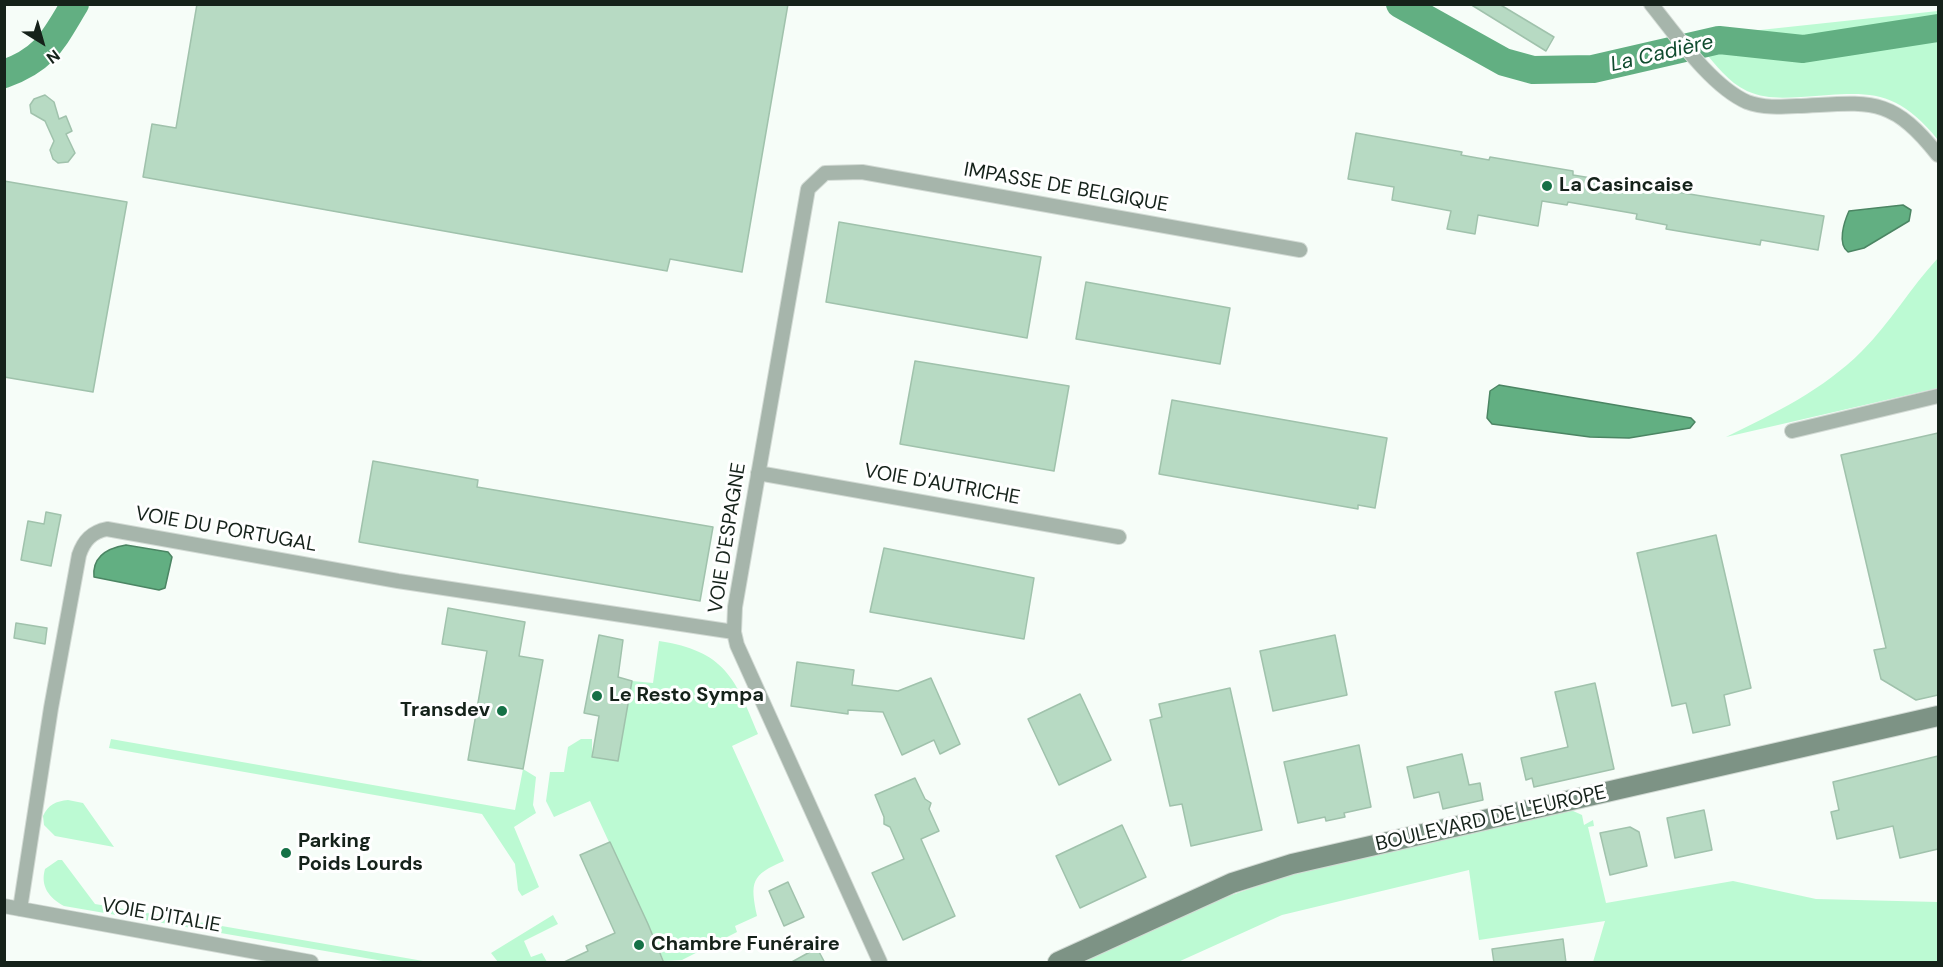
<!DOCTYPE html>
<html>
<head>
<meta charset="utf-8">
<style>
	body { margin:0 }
	#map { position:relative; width:1943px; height:967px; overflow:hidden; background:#f6fdf8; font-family:"DM Sans",sans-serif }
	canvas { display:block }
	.frame { position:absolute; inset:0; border:6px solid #15221a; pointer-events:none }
	.north { position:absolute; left:12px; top:12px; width:60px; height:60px; -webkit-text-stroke:4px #fff; paint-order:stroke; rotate:143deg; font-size:16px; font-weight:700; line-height:24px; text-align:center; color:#15221a }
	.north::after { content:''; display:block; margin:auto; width:21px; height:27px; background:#15221a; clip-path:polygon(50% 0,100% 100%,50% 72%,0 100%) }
</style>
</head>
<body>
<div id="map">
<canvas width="1943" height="967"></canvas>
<div class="frame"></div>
<div class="north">N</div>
</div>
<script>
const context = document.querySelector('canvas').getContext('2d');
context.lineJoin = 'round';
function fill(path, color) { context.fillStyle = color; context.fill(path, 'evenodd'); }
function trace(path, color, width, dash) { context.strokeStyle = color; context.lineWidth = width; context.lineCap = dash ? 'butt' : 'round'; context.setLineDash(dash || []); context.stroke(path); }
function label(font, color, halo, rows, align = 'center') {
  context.font = font + ' "DM Sans",sans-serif'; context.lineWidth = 6; context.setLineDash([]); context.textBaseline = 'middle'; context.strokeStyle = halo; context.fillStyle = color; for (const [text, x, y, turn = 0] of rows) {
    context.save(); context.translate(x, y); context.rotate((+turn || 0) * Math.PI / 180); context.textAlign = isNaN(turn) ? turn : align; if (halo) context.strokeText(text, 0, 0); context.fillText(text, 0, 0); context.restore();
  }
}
const green = new Path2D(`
	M 1938,11 L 1938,140 C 1893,85 1866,93 1801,97 C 1782,98 1765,99 1747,91 C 1728,82 1716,65 1703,50 L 1704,36 Z
	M 1938,258 L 1938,388 L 1726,437 C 1775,413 1823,390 1862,351 C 1890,323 1911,287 1938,258 Z
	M 659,641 C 725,651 735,678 758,734 L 732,746 L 784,861 C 751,875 750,882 757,916 L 735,926 L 737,932 L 682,960 L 664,961 L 590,801 L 554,817 L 546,801 L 550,772 L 564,772 L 568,747 L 581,739 L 592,739 L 592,757 L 618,761 L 632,681 L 653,683 Z
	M 111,739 L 515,810 L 523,769 L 536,777 L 533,805 L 536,813 L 514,827 L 539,887 L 522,896 L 518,890 L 515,864 L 482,814 L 109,748 Z
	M 68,800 L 83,803 L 114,847 L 55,836 L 44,825 L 43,816 C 48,805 56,801 68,800 Z
	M 1571,810 L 1582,815 L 1584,825 L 1593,820 L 1594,826 L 1588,827 L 1606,903 L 1733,881 L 1816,899 L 1938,902 L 1938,962 L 1593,962 L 1605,921 L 1479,940 L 1469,870 L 1282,915 L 1178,962 L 1080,962 L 1212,902 L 1286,876 Z
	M 58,860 L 62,860 L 95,904 L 429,962 L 389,962 L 64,906 C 49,898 40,886 45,869 Z
	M 553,915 L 558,924 L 524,941 L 531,957 L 542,953 L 547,962 L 498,962 L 491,953 Z`);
const water = new Path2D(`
	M 1903,205 L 1911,210 L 1909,221 L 1864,248 L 1848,252 C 1837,244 1844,222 1849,211 Z
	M 1499,385 L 1691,418 L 1695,422 L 1690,428 L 1629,438 L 1590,437 L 1492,424 L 1487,418 L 1490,391 Z
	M 126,545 L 168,552 L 172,557 L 165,588 L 159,590 L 94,577 C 92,556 108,548 126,545 Z`);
const river = new Path2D(`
	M 1400,4 L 1504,62 L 1533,70 L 1593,69 L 1719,40 L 1803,49 L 1938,28
	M 4,74 C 46,59 53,40 75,4`);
const building = new Path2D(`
	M 197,4 L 788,4 L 742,272 L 670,259 L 667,271 L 143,177 L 152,124 L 176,128 Z
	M 1470,4 L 1499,4 L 1554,37 L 1546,51 Z
	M 45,95 L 54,102 L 59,119 L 66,116 L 72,131 L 66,134 L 75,153 L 68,162 L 58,163 L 53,159 L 50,150 L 54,141 L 45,121 L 31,113 L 30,105 L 34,99 Z
	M 1356,133 L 1462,152 L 1461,155 L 1489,160 L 1490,157 L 1573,171 L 1573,175 L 1824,216 L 1818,250 L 1761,240 L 1760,245 L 1666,229 L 1667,225 L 1636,219 L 1637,214 L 1568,202 L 1567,205 L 1542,201 L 1538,226 L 1478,215 L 1475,234 L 1447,229 L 1451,211 L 1392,200 L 1394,187 L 1348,179 Z
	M 4,181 L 127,202 L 93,392 L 4,377 Z
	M 839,222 L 1041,257 L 1027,338 L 826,302 Z
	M 1086,282 L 1230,308 L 1220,364 L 1076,339 Z
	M 915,361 L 1069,386 L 1054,471 L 900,444 Z
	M 1172,400 L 1387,438 L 1375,508 L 1358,505 L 1358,509 L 1159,474 Z
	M 1938,433 L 1938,695 L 1916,700 L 1881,679 L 1874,650 L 1886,648 L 1841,455 Z
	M 373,461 L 478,480 L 477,487 L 713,527 L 700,601 L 359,542 Z
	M 46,512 L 61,515 L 51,566 L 21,560 L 28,521 L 44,524 Z
	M 1716,535 L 1751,688 L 1724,695 L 1730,725 L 1693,733 L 1686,703 L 1672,706 L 1637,553 Z
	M 884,548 L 1034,578 L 1024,639 L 870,612 Z
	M 448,608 L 525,622 L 519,656 L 543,660 L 523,769 L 468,760 L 487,651 L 442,644 Z
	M 16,623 L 47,628 L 45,644 L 14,638 Z
	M 599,635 L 623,640 L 618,677 L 632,681 L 618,761 L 592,757 L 599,716 L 584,713 Z
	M 1335,635 L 1347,695 L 1273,711 L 1260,651 Z
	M 797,662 L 854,670 L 852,685 L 898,691 L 931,678 L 960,744 L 940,754 L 934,740 L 902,755 L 883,712 L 848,710 L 848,714 L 791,706 Z
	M 1595,683 L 1614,769 L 1534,787 L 1532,778 L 1526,780 L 1521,758 L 1568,747 L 1555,692 Z
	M 1230,688 L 1262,830 L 1191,846 L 1182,804 L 1170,806 L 1150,720 L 1162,717 L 1159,704 Z
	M 1080,694 L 1111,760 L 1059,785 L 1028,719 Z
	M 1359,745 L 1371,807 L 1344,813 L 1345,817 L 1326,821 L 1325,817 L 1298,823 L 1284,762 Z
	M 1462,754 L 1469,785 L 1480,783 L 1483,800 L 1443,809 L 1439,792 L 1414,798 L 1407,767 Z
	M 1938,756 L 1938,849 L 1900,858 L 1893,826 L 1837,839 L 1831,812 L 1839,810 L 1833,782 Z
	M 915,778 L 925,799 L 931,803 L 929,809 L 939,831 L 921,839 L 955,916 L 903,940 L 872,873 L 904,859 L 890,827 L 884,824 L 884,817 L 875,795 Z
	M 1704,810 L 1712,850 L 1675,858 L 1667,818 Z
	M 1122,825 L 1146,877 L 1080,908 L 1056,856 Z
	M 1630,827 L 1639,832 L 1647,866 L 1610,875 L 1600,833 Z
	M 610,842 L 648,924 L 664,963 L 562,963 L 588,951 L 586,946 L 615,933 L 580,855 Z
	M 788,882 L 804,917 L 784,926 L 769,891 Z
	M 1563,939 L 1566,963 L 1494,963 L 1492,949 Z
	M 817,948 L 825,963 L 790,963 Z`);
const street = new Path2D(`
	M 1651,4 C 1676,35 1711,86 1747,102 C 1763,108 1780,107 1797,106 C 1869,103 1890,94 1938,155
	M 1792,431 L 1938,396
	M 758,473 L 1119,537
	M 4,906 L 311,962
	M 20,909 L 51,708 L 79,555 C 84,540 92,532 107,529 L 398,581 L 734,632
	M 880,962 L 737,645 L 734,632 L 735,607 L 808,189 L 825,173 L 862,172 L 1300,250`);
const secondary = new Path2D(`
	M 1058,962 L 1232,883 L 1292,864 L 1938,716`);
const markers = [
	[1547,186,6,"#157146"],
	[597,696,6,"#157146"],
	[502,711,6,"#157146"],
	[286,853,6,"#157146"],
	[639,945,6,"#157146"]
];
const poiNames = [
	["La Casincaise",1559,186],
	["Le Resto Sympa",609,696],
	["Transdev",490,711,"right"],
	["Parking",298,842],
	["Poids Lourds",298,865],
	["Chambre Funéraire",651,945]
];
const streetNames = [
	["IMPASSE DE BELGIQUE",1066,188,10],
	["VOIE D'AUTRICHE",942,485,10],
	["VOIE DU PORTUGAL",226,530,10],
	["VOIE D'ESPAGNE",728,538,-81],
	["BOULEVARD DE L'EUROPE",1491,819,-13],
	["VOIE D'ITALIE",161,916,10]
];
const waterNames = [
	["La Cadière",1662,54,-13]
];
fill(green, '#bcfad3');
fill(water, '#62af82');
trace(water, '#4b8563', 1.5);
trace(river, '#62af82', 28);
fill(building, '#b7dac3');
trace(building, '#a0c2ac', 1.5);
trace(street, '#d2dad4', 16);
trace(secondary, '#d2dad4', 22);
trace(street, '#a6b5ab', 14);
trace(secondary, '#7d9385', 20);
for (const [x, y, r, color] of markers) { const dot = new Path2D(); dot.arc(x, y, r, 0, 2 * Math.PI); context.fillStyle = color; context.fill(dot); trace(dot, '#fff', 2); }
label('bold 20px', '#15221a', '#fff', poiNames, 'left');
label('20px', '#15221a', '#fff', streetNames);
label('italic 21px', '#0f4b2e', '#fff', waterNames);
</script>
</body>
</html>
